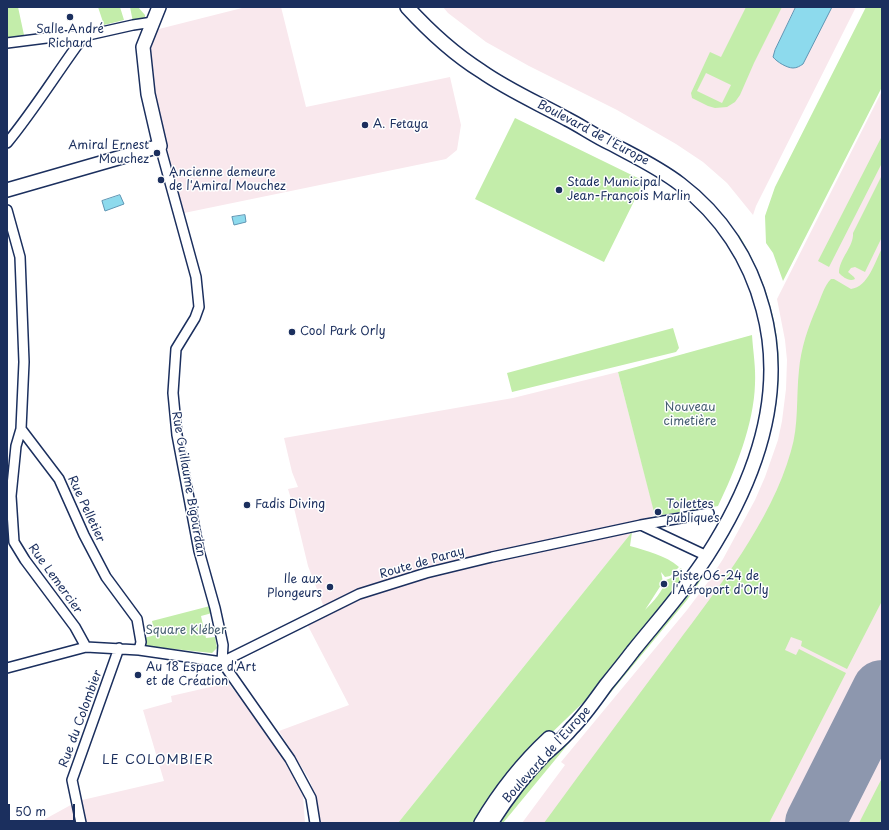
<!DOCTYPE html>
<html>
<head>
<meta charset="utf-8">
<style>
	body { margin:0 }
	#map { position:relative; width:889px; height:830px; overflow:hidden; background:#fff; font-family:"Playpen Sans",sans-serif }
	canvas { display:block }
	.frame { position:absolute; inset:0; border:8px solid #1b2f5e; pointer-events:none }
	.scale { position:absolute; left:8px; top:804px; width:67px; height:18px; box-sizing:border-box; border:2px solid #1b2f5e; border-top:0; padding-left:5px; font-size:12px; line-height:14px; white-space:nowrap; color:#1b2f5e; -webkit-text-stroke:3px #fff; paint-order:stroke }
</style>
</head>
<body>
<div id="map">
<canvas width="889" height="830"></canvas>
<div class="frame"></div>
<div class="scale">50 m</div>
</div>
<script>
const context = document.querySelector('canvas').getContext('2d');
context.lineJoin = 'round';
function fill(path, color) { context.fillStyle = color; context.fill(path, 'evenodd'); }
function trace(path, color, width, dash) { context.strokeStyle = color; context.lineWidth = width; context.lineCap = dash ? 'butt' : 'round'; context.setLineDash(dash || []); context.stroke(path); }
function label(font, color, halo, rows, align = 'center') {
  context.font = font + ' "Playpen Sans",sans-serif'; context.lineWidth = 3; context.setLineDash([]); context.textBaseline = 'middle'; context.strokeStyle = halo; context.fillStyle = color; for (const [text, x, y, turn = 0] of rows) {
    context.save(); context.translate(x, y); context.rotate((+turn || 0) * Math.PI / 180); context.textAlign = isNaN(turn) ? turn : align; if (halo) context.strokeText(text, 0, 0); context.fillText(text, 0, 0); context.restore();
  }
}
const built = new Path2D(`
	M 246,7 L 281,7 L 306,107 L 450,77 L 461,125 L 457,150 L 446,159 L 184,213 L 154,97 L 149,55 L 155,30 Z
	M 443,7 L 856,7 L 756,206 L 753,215 L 727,183 L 703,162 L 676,144 L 617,110 L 529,66 L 486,42 L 448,13 Z
	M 882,91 L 882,823 L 522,823 L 565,765 L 561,762 L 687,610 L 708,582 L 723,559 L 755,500 L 765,477 L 778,440 L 782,421 L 786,389 L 787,360 L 785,340 L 777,299 Z
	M 618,372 L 655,514 L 632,532 L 398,823 L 321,823 L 316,797 L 309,779 L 279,731 L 349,705 L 307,624 L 327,615 L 308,566 L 295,512 L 288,489 L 298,487 L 292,472 L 284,438 L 513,398 Z
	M 228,683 L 250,710 L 280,753 L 303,796 L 305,823 L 38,823 L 78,801 L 164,781 L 143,710 L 172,702 L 171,696 Z`);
const green = new Path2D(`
	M 7,7 L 18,7 L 24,35 L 7,38 Z
	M 98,7 L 120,7 L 124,20 L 104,25 Z
	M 130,7 L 138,7 L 145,15 L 145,19 L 133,22 Z
	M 746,7 L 782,7 L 754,63 L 740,95 L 735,102 L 727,107 L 715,108 L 708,106 L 692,98 L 691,93 L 710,52 L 721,57 ZM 706,73 L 731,85 L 722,103 L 697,91 Z
	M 866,7 L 882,7 L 882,87 L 783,281 L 773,253 L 766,243 L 765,216 L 775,187 Z
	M 515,118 L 644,181 L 604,262 L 475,199 Z
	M 882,136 L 882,163 L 829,267 L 818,261 Z
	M 882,175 L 882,237 L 865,272 L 855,267 L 851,268 L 848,272 L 854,277 L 855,279 C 849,282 843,277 839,273 C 839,258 854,247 853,233 Z
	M 739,235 C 816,362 771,472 697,586 L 694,584 L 736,514 L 777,367 L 737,238 Z
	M 882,248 L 882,601 L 847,669 L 801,646 L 802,641 L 791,637 L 785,650 L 796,655 L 799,649 L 846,673 L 769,823 L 544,823 C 587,764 631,705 675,646 C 718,588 771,522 791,451 C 799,425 796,397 799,370 C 801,348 808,327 817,307 C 821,298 824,286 831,279 L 834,279 L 851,289 C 868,287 875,262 882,248 Z
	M 673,328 L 679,348 L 676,352 L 512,392 L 507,373 Z
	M 752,335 C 753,351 756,368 755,384 C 754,424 735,471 718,506 L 693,511 L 691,507 L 687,506 L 680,508 L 680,512 L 655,516 L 618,372 Z
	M 632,532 L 630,546 C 647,551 665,555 679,567 L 670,576 L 665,577 L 661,572 L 663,582 L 645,610 C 653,602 663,591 666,580 L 671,578 L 681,568 L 682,570 L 683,580 L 594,692 L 536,748 L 478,823 L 398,823 Z
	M 691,588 L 694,590 L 687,600 L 503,823 L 494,823 Z
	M 210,606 L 212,613 L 201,616 L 206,638 L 215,637 L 217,648 L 212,653 L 145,646 L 144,638 L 155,635 L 152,621 Z
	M 882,778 L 882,823 L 859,823 Z`);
const water = new Path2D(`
	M 796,7 L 832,7 L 803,64 C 800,66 797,68 793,68 C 787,68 777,62 773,57 L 775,50 Z
	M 120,195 L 124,204 L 105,211 L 102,201 Z
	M 245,215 L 246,222 L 234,225 L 232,217 Z`);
const runway = new Path2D(`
	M 815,823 L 882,690`);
const street = new Path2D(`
	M 7,43 L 62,36 L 84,36 L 133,25 L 153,22
	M 7,143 C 35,109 58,71 84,36
	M 160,146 L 196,277 L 199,307 L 195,318 L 176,349 L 173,393 L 177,435 L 199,551 L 215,608 L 223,645 L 222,662
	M 7,210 L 20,257 L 24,362 L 21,429 L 59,479 L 84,535 L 106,577 L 137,619 L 141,642 L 139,650
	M 21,429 L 16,446 L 11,496 L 14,542 L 25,560 L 75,627 L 86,647
	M 641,525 L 709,513
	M 222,662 L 359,594 L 426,573 L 492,557 L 641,525 L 707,556
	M 222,662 L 290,759 L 311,798 L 315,823
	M 7,668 L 86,647 L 139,650 L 222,662
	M 81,823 L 72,780 L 119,648`);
const secondary = new Path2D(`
	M 407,7 C 429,31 454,54 481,71 C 508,90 538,103 567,119 C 581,126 595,136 610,143 C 634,156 658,167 680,184 C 721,215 750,259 763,309 C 787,397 754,483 707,556 C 685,590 658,620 633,651 C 624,663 615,674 606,685 C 595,700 585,715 572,728 C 564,738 554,746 545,754 C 524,775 507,798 491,823
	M 7,190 L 160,146 L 148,94 L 143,47 L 159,7
	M 481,823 C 500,791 521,764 549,738`);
const markers = [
	[70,17,4,"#1b2f5e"],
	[365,125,4,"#1b2f5e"],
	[157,153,4,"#1b2f5e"],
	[161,180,4,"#1b2f5e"],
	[559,190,4,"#1b2f5e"],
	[292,332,4,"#1b2f5e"],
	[247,505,4,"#1b2f5e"],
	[658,512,4,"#1b2f5e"],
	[664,584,4,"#1b2f5e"],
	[330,587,4,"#1b2f5e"],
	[138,675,4,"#1b2f5e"]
];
const poiNames = [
	["Salle André",70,30,"center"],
	["Richard",70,44,"center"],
	["A. Fetaya",373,125],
	["Amiral Ernest",149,146,"right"],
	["Mouchez",149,160,"right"],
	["Ancienne demeure",169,173],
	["de l'Amiral Mouchez",169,187],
	["Stade Municipal",567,183],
	["Jean-François Marlin",567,197],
	["Cool Park Orly",300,332],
	["Fadis Diving",255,505],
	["Toilettes",666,505],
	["publiques",666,519],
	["Piste 06-24 de",672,577],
	["l'Aéroport d'Orly",672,591],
	["Ile aux",322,580,"right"],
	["Plongeurs",322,594,"right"],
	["Au 18 Espace d'Art",146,668],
	["et de Création",146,682]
];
const streetNames = [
	["Boulevard de l'Europe",593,133,28],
	["Rue Guillaume Bigourdan",188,484,80],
	["Rue Pelletier",86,509,65],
	["Route de Paray",422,563,-16],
	["Rue Lemercier",55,579,54],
	["Rue du Colombier",81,719,-70],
	["Boulevard de l'Europe",547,755,-48]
];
const parkNames = [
	["Nouveau",690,408],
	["cimetière",690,422],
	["Square Kléber",186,631]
];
const neighbourhoodNames = [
	["LE COLOMBIER",158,760]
];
fill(built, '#f9e8ed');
fill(green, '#c3edaa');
fill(water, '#8ddaed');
trace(water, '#5f96b4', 1);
trace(runway, '#8d97ae', 60);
trace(street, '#1b2f5e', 12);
trace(secondary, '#1b2f5e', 16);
trace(street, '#fff', 9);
trace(secondary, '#fff', 13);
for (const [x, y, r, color] of markers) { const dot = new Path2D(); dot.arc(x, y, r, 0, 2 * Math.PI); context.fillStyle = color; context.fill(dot); trace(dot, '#fff', 1.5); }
label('12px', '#1b2f5e', '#fff', poiNames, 'left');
label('12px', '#1b2f5e', '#fff', streetNames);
label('12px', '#455e71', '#fff', parkNames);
context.letterSpacing = '1px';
label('13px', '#1b2f5e', '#fff', neighbourhoodNames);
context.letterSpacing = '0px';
</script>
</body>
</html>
